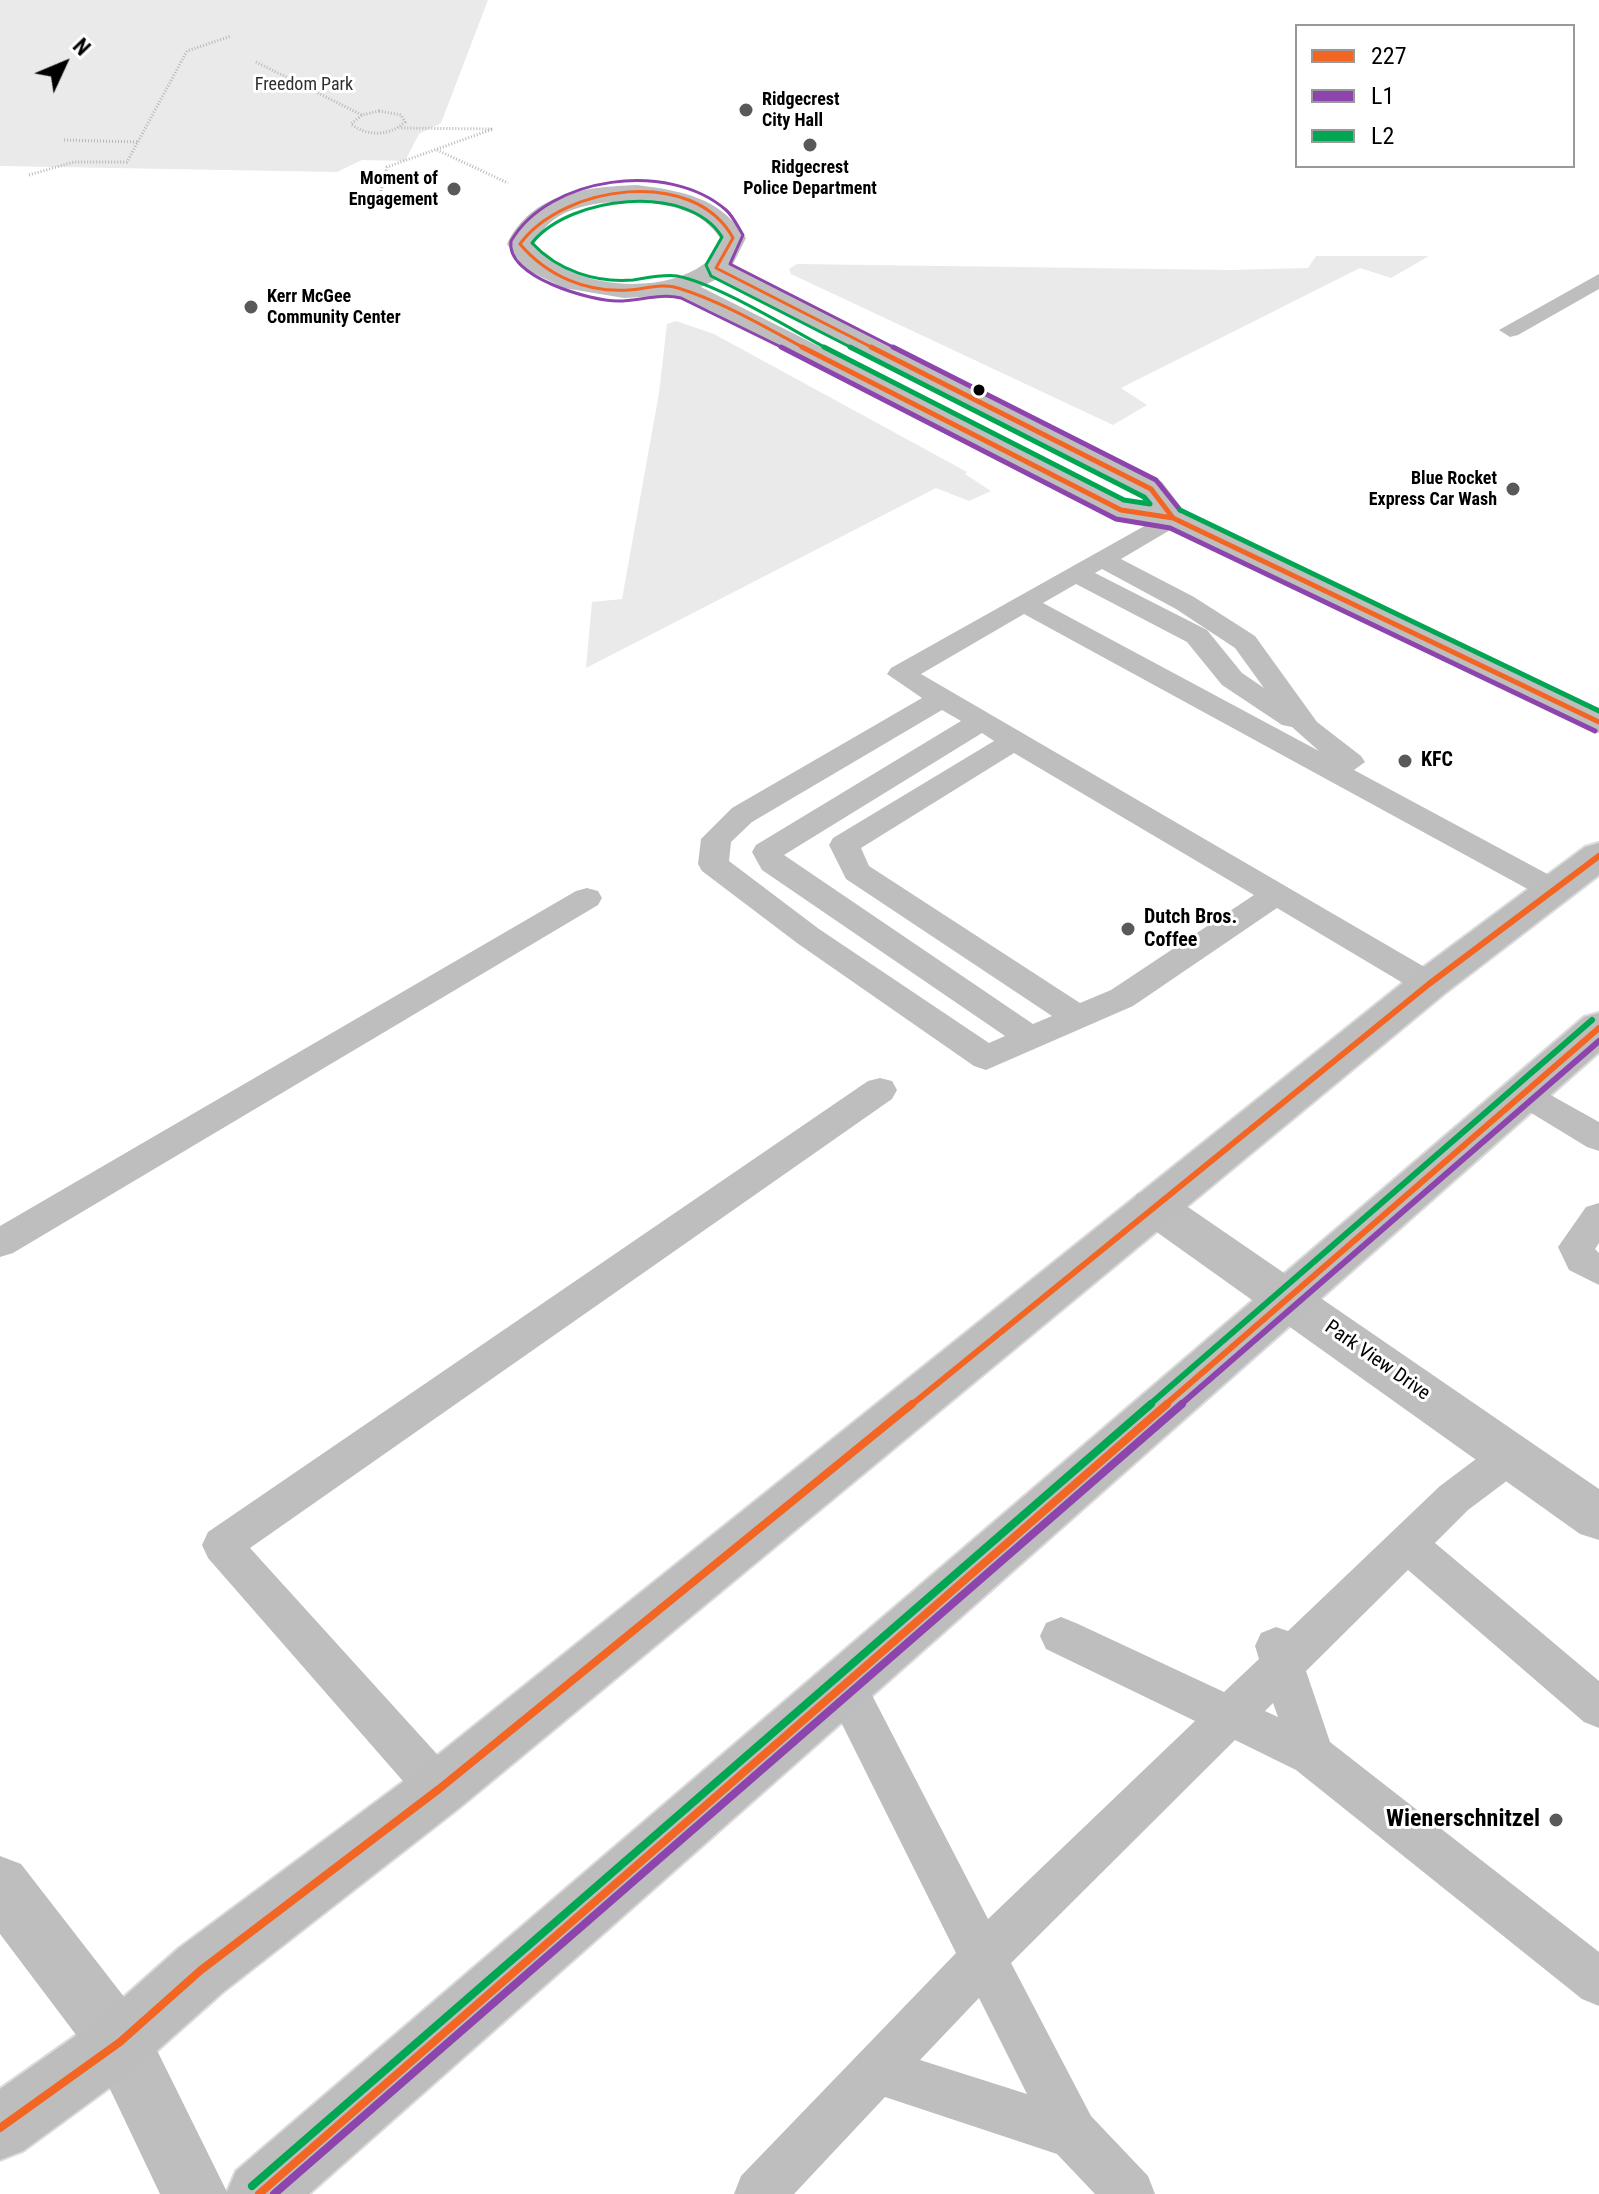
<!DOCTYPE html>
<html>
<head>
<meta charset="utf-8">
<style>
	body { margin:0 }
	#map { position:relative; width:1599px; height:2194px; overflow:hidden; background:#fff; font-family:"Roboto Condensed",sans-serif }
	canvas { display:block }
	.legend { position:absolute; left:1295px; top:24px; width:280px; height:144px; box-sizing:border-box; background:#fff; border:2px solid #999; margin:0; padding:10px 14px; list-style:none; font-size:24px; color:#000 }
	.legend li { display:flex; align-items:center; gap:16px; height:40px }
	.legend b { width:40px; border:2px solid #999 }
	.north { position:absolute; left:24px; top:24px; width:80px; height:80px; -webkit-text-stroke:6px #fff; paint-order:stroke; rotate:46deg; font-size:22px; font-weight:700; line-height:32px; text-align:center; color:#000 }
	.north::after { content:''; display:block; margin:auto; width:28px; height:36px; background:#000; clip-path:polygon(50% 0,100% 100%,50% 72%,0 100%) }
</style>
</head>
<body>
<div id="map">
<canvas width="1599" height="2194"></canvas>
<ul class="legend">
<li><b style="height:10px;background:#f26522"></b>227</li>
<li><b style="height:10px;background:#8e44ad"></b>L1</li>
<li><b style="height:10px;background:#00a651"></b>L2</li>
</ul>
<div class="north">N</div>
</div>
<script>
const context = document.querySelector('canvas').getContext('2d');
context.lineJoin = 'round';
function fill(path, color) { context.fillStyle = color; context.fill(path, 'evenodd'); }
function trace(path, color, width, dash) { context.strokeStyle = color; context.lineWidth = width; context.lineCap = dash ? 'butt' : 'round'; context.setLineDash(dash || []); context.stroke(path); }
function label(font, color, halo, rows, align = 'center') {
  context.font = font + ' "Roboto Condensed",sans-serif'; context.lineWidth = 6; context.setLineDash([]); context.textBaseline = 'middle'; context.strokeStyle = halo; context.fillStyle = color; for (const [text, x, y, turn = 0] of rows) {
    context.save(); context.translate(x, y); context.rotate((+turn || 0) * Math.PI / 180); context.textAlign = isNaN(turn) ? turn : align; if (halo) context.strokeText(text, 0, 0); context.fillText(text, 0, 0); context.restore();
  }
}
const green = new Path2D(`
	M 0,0 L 488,0 L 441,123 L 419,134 L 405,161 L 362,160 L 337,172 L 0,166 Z
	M 1316,256 L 1429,256 L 1391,278 L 1360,268 L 1121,388 L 1147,405 L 1113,425 L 791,274 L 789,269 L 797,264 L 1231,270 L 1308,268 Z
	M 676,321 L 714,334 L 967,472 L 965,474 L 991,491 L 969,501 L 936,488 L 586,668 L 592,602 L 622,599 L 659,393 L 667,324 Z`);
const path = new Path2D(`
	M 256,62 L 362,115
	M 379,111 L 401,115 L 405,122 C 389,136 368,137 351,124 L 362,115 Z
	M 64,140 L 138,142
	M 437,150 L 508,183
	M 29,175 L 74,162 L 127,162 L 187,51 L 231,36
	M 381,191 L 387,167 L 493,129 L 399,128`);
const lane = new Path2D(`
	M 1599,274 L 1599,289 L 1518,335 L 1510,337 L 1499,330 Z
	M 1173,510 L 1182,513 L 1186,518 L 1182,523 L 1121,559 L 1194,597 L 1255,636 L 1317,722 L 1361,756 L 1365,762 L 1354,770 L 1566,884 L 1570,891 L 1566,898 L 1555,901 L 1544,898 L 1024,614 L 921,674 L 1440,976 L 1445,984 L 1440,992 L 1429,995 L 1418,992 L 1277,908 L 1133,1006 L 986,1070 L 974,1066 L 797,943 L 702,871 L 698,864 L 701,839 L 732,808 L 922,698 L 887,674 L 891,668 ZM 1102,569 L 1176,609 L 1235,648 L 1264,688 L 1242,673 L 1207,630 L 1095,573 ZM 1076,584 L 1187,642 L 1222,685 L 1282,725 L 1292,727 L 1319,751 L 1043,603 ZM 942,710 L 961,721 L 756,845 L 752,852 L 762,870 L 1005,1036 L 989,1043 L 819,929 L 729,861 L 731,842 L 752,822 ZM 982,733 L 994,741 L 833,838 L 829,845 L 846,879 L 1052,1016 L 1033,1024 L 784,855 ZM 1014,753 L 1254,895 L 1111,990 L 1080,1003 L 869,866 L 861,848 Z
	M 587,888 L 598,891 L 602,898 L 598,905 L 13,1253 L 0,1257 L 0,1226 L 576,891 Z
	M 880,1078 L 892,1081 L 897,1090 L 892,1099 L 250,1548 L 455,1774 L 461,1789 L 455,1804 L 439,1810 L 423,1804 L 208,1558 L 202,1545 L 208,1532 L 868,1081 Z
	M 1522,1079 L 1599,1122 L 1599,1151 L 1587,1147 L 1510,1100 L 1505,1091 L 1510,1082 Z
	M 1599,1203 L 1599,1243 L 1595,1249 L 1599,1253 L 1599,1285 L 1569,1270 L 1558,1247 L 1586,1207 Z
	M 1510,1439 L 1524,1444 L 1530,1456 L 1524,1468 L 1468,1510 L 1435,1543 L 1599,1681 L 1599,1728 L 1584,1722 L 1408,1570 L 1306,1671 L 1330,1742 L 1599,1952 L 1599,2006 L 1582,1999 L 1296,1770 L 1235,1740 L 1011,1963 L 1091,2116 L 1148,2176 L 1155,2194 L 1095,2194 L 1057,2154 L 885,2097 L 794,2194 L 734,2194 L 741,2176 L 956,1953 L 822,1684 L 829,1670 L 844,1664 L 859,1670 L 988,1919 L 1195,1721 L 1046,1649 L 1040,1636 L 1046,1623 L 1061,1617 L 1076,1623 L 1224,1692 L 1259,1659 L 1255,1646 L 1261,1633 L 1276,1627 L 1288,1631 L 1440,1486 L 1496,1444 ZM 1273,1703 L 1278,1717 L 1265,1711 ZM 979,1998 L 1027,2094 L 920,2060 Z`);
const street = new Path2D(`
	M 637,185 C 682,191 720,197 746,238 L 732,266 L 1162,482 L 1184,511 L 1599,708 L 1599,733 L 1165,526 L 1110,517 L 709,310 L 672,295 L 624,298 L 564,288 L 525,269 L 507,244 C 532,193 584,187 637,185 ZM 637,201 C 669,205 701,209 720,238 C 715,247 712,258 704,264 C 659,297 567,288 534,244 C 553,204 598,202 637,201 ZM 717,279 L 1140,496 L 1146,504 L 1129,502 L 701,287 Z
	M 1153,1189 L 1169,1194 L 1599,1489 L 1599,1540 L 1580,1534 L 1137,1218 L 1130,1206 L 1137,1194 Z
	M 0,1856 L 21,1864 L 142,2020 L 228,2194 L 160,2194 L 98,2064 L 0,1934 Z`);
const primary = new Path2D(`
	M 1599,843 L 1599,875 L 1444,994 L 459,1808 L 223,1992 L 142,2064 L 23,2151 L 0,2160 L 0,2089 L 98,2020 L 179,1948 L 419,1770 L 1414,974 L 1585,847 Z
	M 1599,1013 L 1599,1052 L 309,2194 L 226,2194 L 236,2171 L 1584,1017 Z`);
const bus1Far3 = new Path2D(`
	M 806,349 C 765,327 723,302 678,288 C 664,283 644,289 629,290 C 587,293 547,276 520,244 C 563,185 694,166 733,238 L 716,268 L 875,349`);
const bus1Far2 = new Path2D(`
	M 802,347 L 1121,510 L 1173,518 L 1151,489 L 871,347
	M 1173,518 L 1599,722`);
const bus1Far1 = new Path2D(`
	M 910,1406 L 1429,984 L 1599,856
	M 1164,1406 L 1599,1028`);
const bus1 = new Path2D(`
	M 0,2128 L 120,2042 L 201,1970 L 439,1789 L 912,1404
	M 259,2194 L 1167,1404`);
const bus2Far3 = new Path2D(`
	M 785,349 L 681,298 C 660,293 639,301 618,301 C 591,301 505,277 511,241 C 549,176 669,160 726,210 C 733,216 738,227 743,235 L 730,264 L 897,349`);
const bus2Far2 = new Path2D(`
	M 781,347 L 1116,519 L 1170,528 L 1595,731
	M 893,347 L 1156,480 L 1180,510`);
const bus2Far1 = new Path2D(`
	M 1179,1406 L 1599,1041`);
const bus2 = new Path2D(`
	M 274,2194 L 1182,1404`);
const bus3Far3 = new Path2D(`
	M 828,349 C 790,329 716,283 677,276 C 664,274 646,278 633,280 C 596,283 558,271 532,243 C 569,196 688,182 722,237 L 706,265 L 711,276 L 854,349`);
const bus3Far2 = new Path2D(`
	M 824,347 L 1124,500 L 1150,504 L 1144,497 L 850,347
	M 1180,510 L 1599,711`);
const bus3Far1 = new Path2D(`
	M 1148,1406 L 1592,1020`);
const bus3 = new Path2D(`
	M 252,2186 L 1151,1404`);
const markers = [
	[746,110,8,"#595959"],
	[810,145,8,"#595959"],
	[454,189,8,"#595959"],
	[251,307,8,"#595959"],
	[979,390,7,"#000"],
	[1513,489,8,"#595959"],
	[1405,761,8,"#595959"],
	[1128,929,8,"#595959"],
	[1556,1820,8,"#595959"]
];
const farParknames = [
	["Freedom Park",304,85]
];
const farPoinames = [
	["Ridgecrest",762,100],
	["City Hall",762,121],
	["Ridgecrest",810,168,"center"],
	["Police Department",810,189,"center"],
	["Moment of",438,179,"right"],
	["Engagement",438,200,"right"],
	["Kerr McGee",267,297],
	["Community Center",267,318],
	["Blue Rocket",1497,479,"right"],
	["Express Car Wash",1497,500,"right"]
];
const poiNames = [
	["KFC",1421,761],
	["Dutch Bros.",1144,918],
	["Coffee",1144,941]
];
const streetNames = [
	["Park View Drive",1377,1361,35]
];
const nearPoinames = [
	["Wienerschnitzel",1540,1820]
];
fill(green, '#eaeaea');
trace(primary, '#dbdbdb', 4);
trace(path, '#b8b8b8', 3, [1, 2]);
fill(lane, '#bebebe');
fill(street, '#bebebe');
fill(primary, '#bdbdbd');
trace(bus1Far3, '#f26522', 3);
trace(bus1Far2, '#f26522', 5);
trace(bus1Far1, '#f26522', 6);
trace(bus1, '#f26522', 8);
trace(bus2Far3, '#8e44ad', 3);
trace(bus2Far2, '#8e44ad', 5);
trace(bus2Far1, '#8e44ad', 6);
trace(bus2, '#8e44ad', 8);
trace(bus3Far3, '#00a651', 3);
trace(bus3Far2, '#00a651', 5);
trace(bus3Far1, '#00a651', 6);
trace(bus3, '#00a651', 8);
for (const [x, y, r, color] of markers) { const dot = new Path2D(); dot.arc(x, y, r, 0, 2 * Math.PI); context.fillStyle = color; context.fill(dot); trace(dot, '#fff', 3); }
label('18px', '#2f2f2f', '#fff', farParknames);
label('bold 18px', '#000', '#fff', farPoinames, 'left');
label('bold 20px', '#000', '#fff', poiNames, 'left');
label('20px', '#000', '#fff', streetNames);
label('bold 24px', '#000', '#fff', nearPoinames, 'right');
</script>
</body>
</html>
